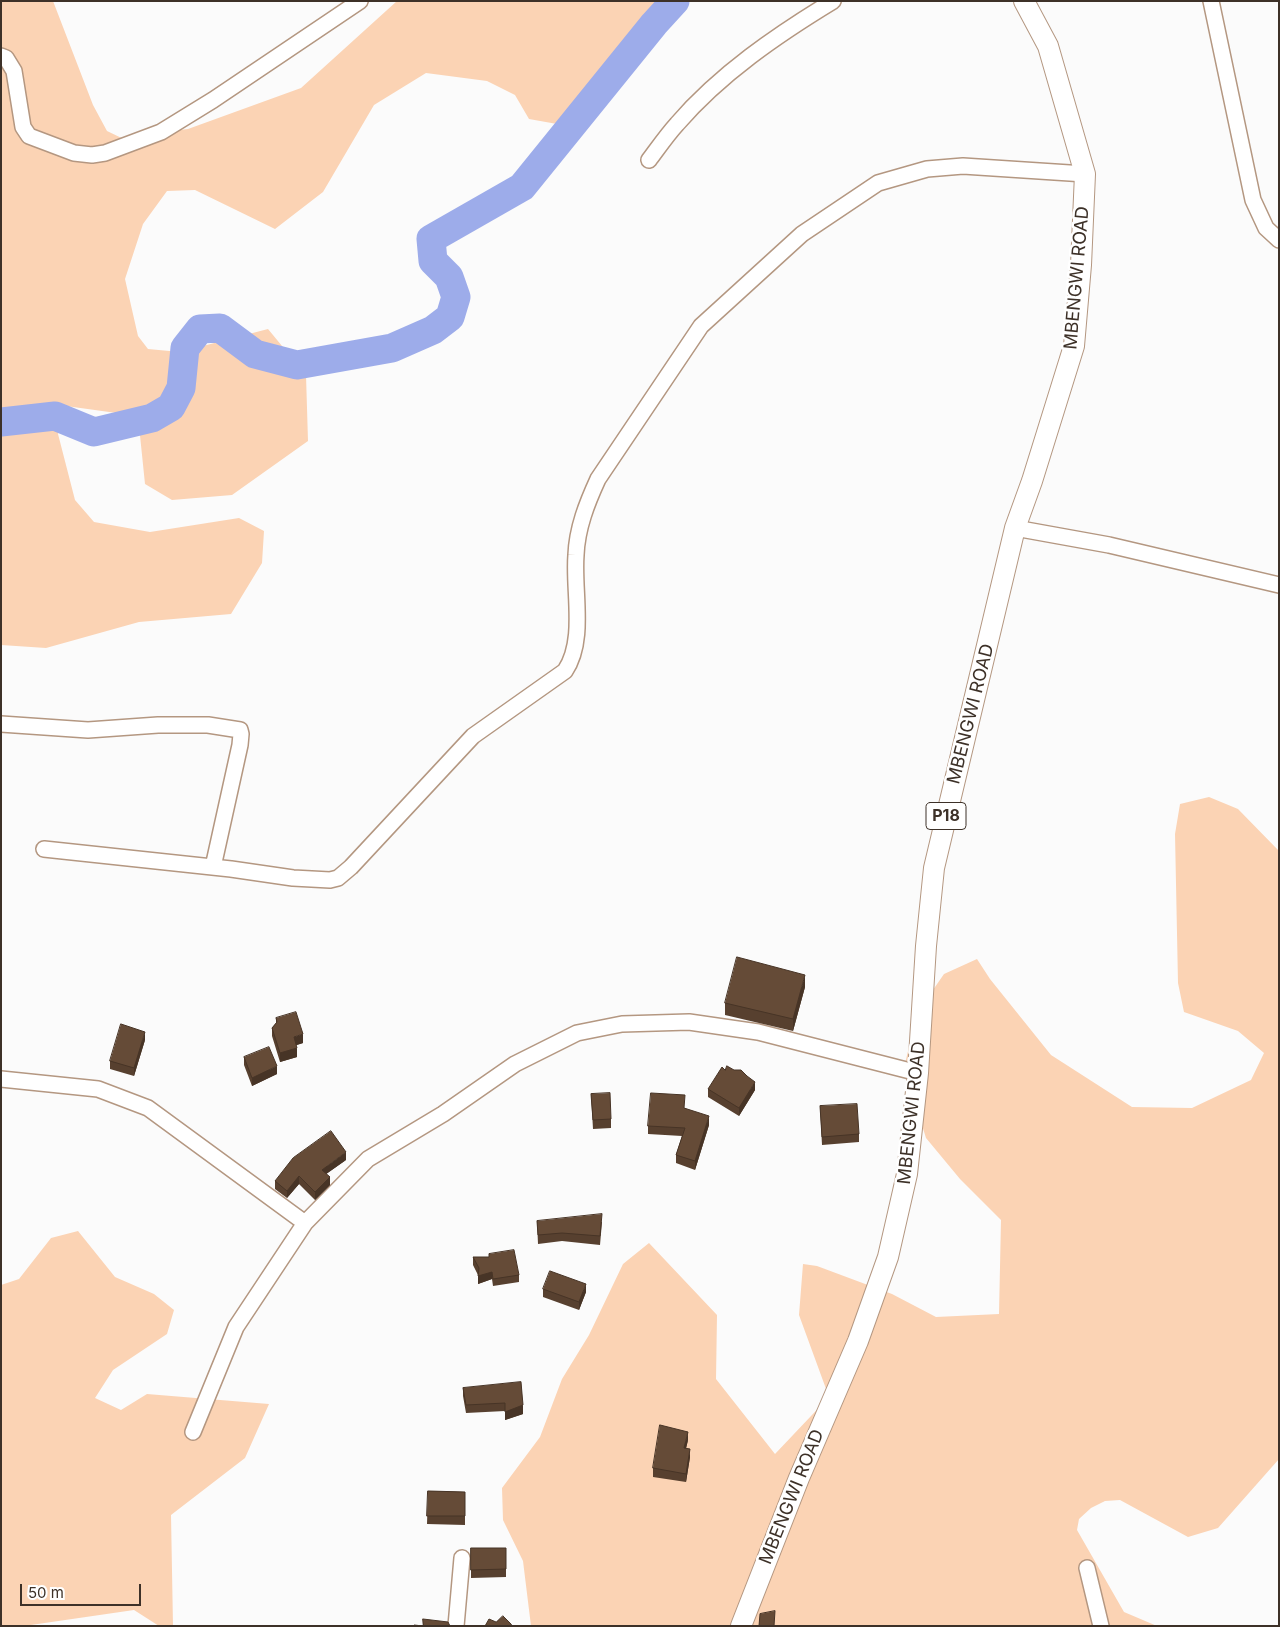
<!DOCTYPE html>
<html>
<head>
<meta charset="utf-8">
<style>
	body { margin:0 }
	#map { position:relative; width:1280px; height:1627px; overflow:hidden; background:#fbfbfb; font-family:Inter,sans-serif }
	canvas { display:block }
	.frame { position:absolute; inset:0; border:2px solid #3d3128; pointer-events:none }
	.scale { position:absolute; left:20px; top:1584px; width:121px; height:22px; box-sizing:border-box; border:2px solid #3d3128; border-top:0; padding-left:6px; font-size:15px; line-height:18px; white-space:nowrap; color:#3d3128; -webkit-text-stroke:4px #fff; paint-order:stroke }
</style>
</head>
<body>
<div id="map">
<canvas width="1280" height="1627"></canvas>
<div class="frame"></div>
<div class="scale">50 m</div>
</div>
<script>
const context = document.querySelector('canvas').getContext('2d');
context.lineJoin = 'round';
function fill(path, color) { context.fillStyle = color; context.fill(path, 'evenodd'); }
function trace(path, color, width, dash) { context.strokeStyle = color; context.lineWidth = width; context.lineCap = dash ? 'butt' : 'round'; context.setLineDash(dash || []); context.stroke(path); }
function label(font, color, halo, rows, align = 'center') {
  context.font = font + ' Inter,sans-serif'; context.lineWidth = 5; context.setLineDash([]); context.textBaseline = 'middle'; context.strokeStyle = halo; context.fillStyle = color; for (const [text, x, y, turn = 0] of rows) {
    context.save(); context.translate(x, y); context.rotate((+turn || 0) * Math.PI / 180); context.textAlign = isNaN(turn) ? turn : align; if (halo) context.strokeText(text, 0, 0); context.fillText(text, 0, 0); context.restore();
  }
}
const green = new Path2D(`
	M 1,1 L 53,1 L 93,105 L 107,131 L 132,143 L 154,143 L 161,132 L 188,129 L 301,88 L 397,1 L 664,1 L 601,82 L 557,124 L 529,119 L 515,95 L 487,81 L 426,73 L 374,105 L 323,192 L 275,229 L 195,190 L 167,191 L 143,224 L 125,279 L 138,336 L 148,349 L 180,352 L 268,329 L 306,375 L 308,441 L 232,495 L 172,500 L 145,484 L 138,416 L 66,406 L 58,434 L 75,500 L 94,522 L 150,532 L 239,518 L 264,531 L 262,563 L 231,614 L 139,622 L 46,648 L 1,645 L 1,429 L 5,418 L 1,412 Z
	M 1209,797 L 1238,809 L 1279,851 L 1279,1459 L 1218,1528 L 1188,1537 L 1120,1500 L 1105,1501 L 1091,1508 L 1079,1519 L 1077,1530 L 1124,1612 L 1157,1626 L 531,1626 L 523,1561 L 503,1520 L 502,1488 L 540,1437 L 562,1379 L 589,1335 L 623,1264 L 649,1243 L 717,1315 L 716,1379 L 775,1454 L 829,1397 L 799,1315 L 803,1264 L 817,1266 L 892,1294 L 936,1317 L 999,1314 L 1001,1220 L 960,1179 L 926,1138 L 904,1068 L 917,1013 L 944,974 L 977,959 L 990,979 L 1051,1055 L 1132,1107 L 1192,1108 L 1251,1080 L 1264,1053 L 1238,1031 L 1184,1012 L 1178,983 L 1175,834 L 1180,804 Z
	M 78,1231 L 115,1277 L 154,1294 L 174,1310 L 167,1334 L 113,1370 L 95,1398 L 121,1410 L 147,1394 L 269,1404 L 245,1458 L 171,1515 L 173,1626 L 159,1626 L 134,1610 L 24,1626 L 1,1626 L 1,1285 L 19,1279 L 51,1238 Z`);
const river = new Path2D(`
	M 1,422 L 55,416 L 94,432 L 152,418 L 171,407 L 181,388 L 185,348 L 200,329 L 220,328 L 255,354 L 297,365 L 392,348 L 433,330 L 450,317 L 456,297 L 449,277 L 433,261 L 431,239 L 522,187 L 654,24 L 675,1`);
const minor = new Path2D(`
	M 1211,1 L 1253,200 L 1266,228 L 1279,240
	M 1,56 L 6,58 L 14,71 L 23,127 L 29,136 L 74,153 L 92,155 L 105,153 L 161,132 L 213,100 L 360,1
	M 649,160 C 658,148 667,135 677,124 C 720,74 777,35 833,1
	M 1015,528 L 1109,545 L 1279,585
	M 1,724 L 88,730 L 158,725 L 208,725 L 240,730 L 241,734 L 240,745 L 213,867
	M 44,849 L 231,869 L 293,878 L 330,880 L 338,878 L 351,867 L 473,736 L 565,671 C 586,640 573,591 576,555 C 577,528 587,503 598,479 L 701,326 L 802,234 L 878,183 L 927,169 L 963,166 L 1085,174
	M 1,1079 L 98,1089 L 148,1108 L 305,1223
	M 193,1432 L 236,1327 L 305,1223 L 368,1159 L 443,1114 L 515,1064 L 577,1033 L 622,1024 L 689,1022 L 758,1032 L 918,1073
	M 1087,1568 L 1101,1626
	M 456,1626 L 462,1558`);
const major = new Path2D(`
	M 741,1626 L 799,1478 L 858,1341 L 888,1257 L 907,1174 L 918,1073 L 926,946 L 934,868 L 1015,528 L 1032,481 L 1074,346 L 1081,265 L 1085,174 L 1048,46 L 1024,1`);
const wall = new Path2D(`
	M 805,987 L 793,1031 L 725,1015 L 725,1003 Z
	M 276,1018 L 303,1043 L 296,1045 L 297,1057 L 280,1062 L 272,1036 L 272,1028 L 276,1023 Z
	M 145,1040 L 134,1076 L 110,1069 L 110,1061 Z
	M 244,1057 L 277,1074 L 252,1086 L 244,1065 Z
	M 708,1089 L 755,1090 L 739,1116 L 708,1097 Z
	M 591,1094 L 611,1119 L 611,1128 L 593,1129 Z
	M 820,1106 L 859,1134 L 859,1142 L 822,1145 Z
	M 685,1108 L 709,1125 L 695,1170 L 676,1163 L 676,1155 L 682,1136 L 648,1134 L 648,1126 Z
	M 346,1160 L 326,1174 L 330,1185 L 315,1200 L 299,1184 L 287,1198 L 275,1189 L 275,1181 Z
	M 537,1221 L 602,1222 L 600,1245 L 562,1241 L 538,1244 Z
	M 489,1254 L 519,1275 L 519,1282 L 493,1286 L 492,1279 L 478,1284 L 478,1275 L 473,1265 L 473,1257 L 489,1257 Z
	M 543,1289 L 586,1292 L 579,1310 L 543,1297 Z
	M 521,1382 L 523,1414 L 505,1420 L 505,1411 L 466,1413 L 463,1396 L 463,1388 Z
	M 688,1440 L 686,1448 L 690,1457 L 686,1482 L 653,1477 L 653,1468 Z
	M 428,1491 L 465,1492 L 465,1525 L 427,1524 Z
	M 471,1548 L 506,1548 L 506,1577 L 471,1578 Z`);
const shadedWall = new Path2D(`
	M 805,975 L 805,987 L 793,1031 L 793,1019 Z
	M 145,1032 L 145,1040 L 134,1076 L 134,1068 Z
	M 303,1034 L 303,1043 L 294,1046 L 294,1037 Z
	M 297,1048 L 297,1057 L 280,1062 L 280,1053 Z
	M 277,1066 L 277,1074 L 252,1086 L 252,1078 Z
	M 755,1082 L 755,1090 L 739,1116 L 739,1108 Z
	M 709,1116 L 709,1125 L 695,1170 L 695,1161 Z
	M 346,1152 L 346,1160 L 322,1177 L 322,1170 Z
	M 299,1176 L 299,1184 L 287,1198 L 287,1191 Z
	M 330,1177 L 330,1185 L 315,1200 L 315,1192 Z
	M 492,1272 L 492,1279 L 478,1284 L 478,1276 Z
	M 586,1284 L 586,1292 L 579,1310 L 579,1302 Z
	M 523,1405 L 523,1414 L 505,1420 L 505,1412 Z
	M 688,1432 L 688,1440 L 684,1457 L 684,1448 Z
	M 690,1449 L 690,1457 L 686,1482 L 686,1474 Z`);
const building = new Path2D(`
	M 737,957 L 805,975 L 793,1019 L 725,1003 Z
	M 296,1012 L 303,1034 L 294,1037 L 297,1048 L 280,1053 L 272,1028 L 277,1022 L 276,1018 Z
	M 121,1024 L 145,1032 L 134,1068 L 110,1061 Z
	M 269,1047 L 277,1066 L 252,1078 L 244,1057 Z
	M 727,1066 L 734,1070 L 741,1070 L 747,1076 L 755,1082 L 739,1108 L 708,1089 L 722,1067 L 725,1070 Z
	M 610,1093 L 611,1119 L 593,1120 L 591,1094 Z
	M 651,1093 L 685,1095 L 684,1108 L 709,1116 L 695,1161 L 676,1155 L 685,1128 L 648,1126 Z
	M 857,1104 L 859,1134 L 822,1137 L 820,1106 Z
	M 331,1131 L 346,1152 L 322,1170 L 330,1177 L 315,1192 L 299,1176 L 287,1191 L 275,1181 L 293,1158 Z
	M 602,1214 L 600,1236 L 562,1233 L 538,1235 L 537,1221 Z
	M 514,1250 L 519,1275 L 493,1279 L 492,1272 L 478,1276 L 479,1268 L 473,1257 L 489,1257 L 489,1254 Z
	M 550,1271 L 586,1284 L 579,1302 L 543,1289 Z
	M 521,1382 L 523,1405 L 505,1412 L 505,1403 L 466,1405 L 463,1388 Z
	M 660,1425 L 688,1432 L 684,1448 L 690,1449 L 686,1474 L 653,1468 Z
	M 428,1491 L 465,1492 L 465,1516 L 427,1516 Z
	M 471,1548 L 506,1548 L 506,1569 L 471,1570 Z
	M 775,1611 L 774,1626 L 759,1626 L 760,1614 Z
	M 503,1616 L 511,1624 L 512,1626 L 485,1626 L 489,1619 L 496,1622 Z
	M 423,1619 L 448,1622 L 450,1626 L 414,1626 L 414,1625 L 423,1626 Z`);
const shields = [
	[946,816,40]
];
const shieldNames = [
	["P18",946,816]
];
const streetNames = [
	["MBENGWI ROAD",1077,278,-85],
	["MBENGWI ROAD",971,714,-76],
	["MBENGWI ROAD",912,1113,-84],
	["MBENGWI ROAD",792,1497,-68]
];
fill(green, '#fbd3b4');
trace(river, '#9dacea', 29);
trace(minor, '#b49781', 18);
trace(major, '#b49781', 22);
trace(minor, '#fff', 15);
trace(major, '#fff', 20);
fill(wall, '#57402f');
fill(shadedWall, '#473426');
fill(building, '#654b37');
trace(building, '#473426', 1);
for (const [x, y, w] of shields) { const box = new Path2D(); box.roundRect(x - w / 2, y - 13.5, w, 27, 4); context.fillStyle = '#fff'; context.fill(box); trace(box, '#3d3128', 1); }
label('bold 16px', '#3d3128', null, shieldNames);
label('18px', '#3d3128', '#fff', streetNames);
</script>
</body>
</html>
